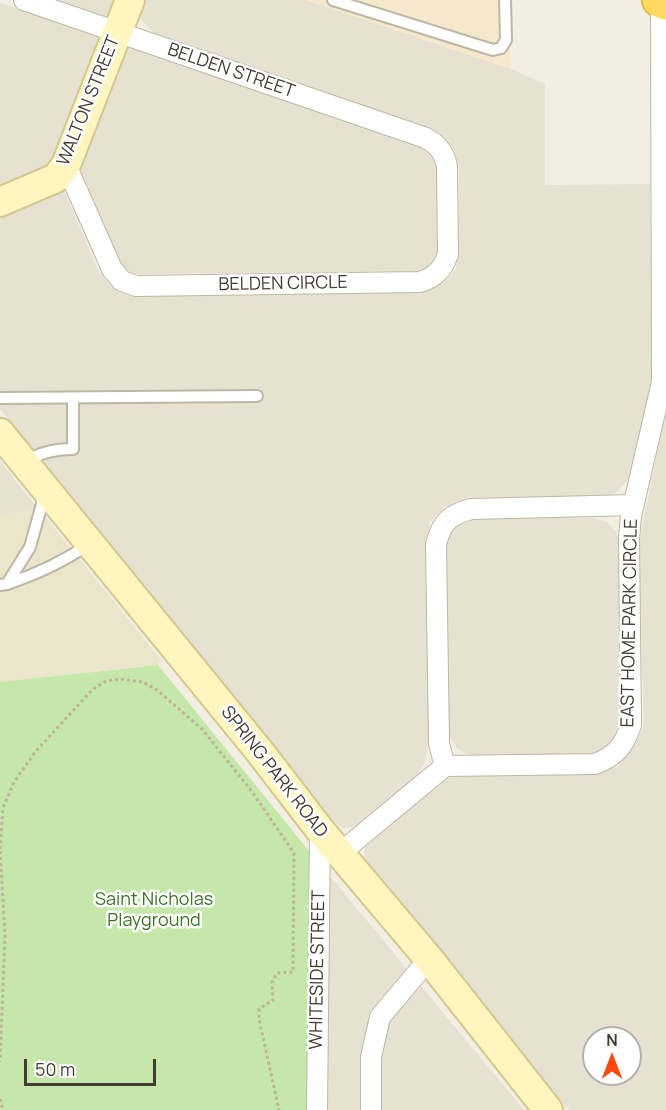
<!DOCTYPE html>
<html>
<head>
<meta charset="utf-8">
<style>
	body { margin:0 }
	#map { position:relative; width:666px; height:1110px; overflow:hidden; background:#f2eee2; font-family:Manrope,sans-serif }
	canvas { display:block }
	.north { position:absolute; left:582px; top:1026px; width:60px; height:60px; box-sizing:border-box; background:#fff; border:2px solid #b4b2ad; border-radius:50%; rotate:0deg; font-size:16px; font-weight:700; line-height:24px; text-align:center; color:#433e33 }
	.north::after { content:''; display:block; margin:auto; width:21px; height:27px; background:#fe480d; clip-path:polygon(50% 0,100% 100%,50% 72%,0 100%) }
	.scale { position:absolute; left:24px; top:1059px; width:132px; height:27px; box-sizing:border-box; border:3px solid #433e33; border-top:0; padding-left:8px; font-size:18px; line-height:21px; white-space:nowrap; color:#433e33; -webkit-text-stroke:4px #fff; paint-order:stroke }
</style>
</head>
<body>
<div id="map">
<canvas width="666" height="1110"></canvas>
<div class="north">N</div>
<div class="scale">50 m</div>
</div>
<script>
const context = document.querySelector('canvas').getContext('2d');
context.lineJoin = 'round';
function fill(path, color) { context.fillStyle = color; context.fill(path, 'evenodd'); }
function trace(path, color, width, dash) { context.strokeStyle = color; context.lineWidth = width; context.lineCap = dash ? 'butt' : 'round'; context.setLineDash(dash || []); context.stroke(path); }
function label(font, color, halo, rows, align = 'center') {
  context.font = font + ' Manrope,sans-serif'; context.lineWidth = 5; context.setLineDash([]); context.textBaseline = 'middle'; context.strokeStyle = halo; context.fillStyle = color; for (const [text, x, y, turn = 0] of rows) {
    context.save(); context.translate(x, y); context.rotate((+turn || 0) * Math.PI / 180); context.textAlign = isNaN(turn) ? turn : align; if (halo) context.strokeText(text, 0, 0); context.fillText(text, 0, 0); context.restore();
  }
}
const residential = new Path2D(`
	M 55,0 L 116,0 L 112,11 L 103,17 Z
	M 143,0 L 306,0 L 511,69 L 545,84 L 545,185 L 650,184 L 652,385 L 629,478 L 617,492 L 606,496 L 470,498 L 445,507 L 430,521 L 428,537 L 428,744 L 425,762 L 416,777 L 356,826 L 343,828 L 335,823 L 0,409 L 0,212 L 57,189 L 65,192 L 97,268 L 106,280 L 118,291 L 134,295 L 424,291 L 437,287 L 449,279 L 456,268 L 458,256 L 459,165 L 454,151 L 445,139 L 433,131 L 154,33 L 141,20 L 139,11 Z
	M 0,3 L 98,36 L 100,40 L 53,164 L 0,191 Z
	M 127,48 L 133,48 L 424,149 L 432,155 L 436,162 L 438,250 L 435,262 L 428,268 L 420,271 L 139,274 L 130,273 L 123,268 L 77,164 L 121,52 Z
	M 666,411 L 666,1110 L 569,1110 L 367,863 L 364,851 L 368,843 L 444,779 L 463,775 L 592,774 L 617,767 L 634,746 L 644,726 L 638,546 ZM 594,1038 L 630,1038 L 630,1074 L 594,1074 Z
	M 0,461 L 37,507 L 0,517 Z
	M 474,517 L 592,518 L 607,522 L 616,532 L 619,541 L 621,723 L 608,747 L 597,754 L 478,756 L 467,754 L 457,748 L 450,737 L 448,724 L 445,544 L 450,531 L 459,522 Z
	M 309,851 L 524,1110 L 307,1110 Z`);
const commercial = new Path2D(`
	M 306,0 L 506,0 L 511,69 Z`);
const education = new Path2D(`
	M 37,507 L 162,661 L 158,665 L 0,682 L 0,517 Z`);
const green = new Path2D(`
	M 158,665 L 309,851 L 307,1110 L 0,1110 L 0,682 Z`);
const path = new Path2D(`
	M 0,849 L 3,808 L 14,782 L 36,751 L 93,689 L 106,681 L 120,679 L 143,682 L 157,690 L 202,729 L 250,789 L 294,853 L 293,972 L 277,973 L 272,982 L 273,1000 L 259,1009 L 259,1019 L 279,1110
	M 0,851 L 5,935 L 0,1062
	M 0,1099 L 3,1110`);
const lane = new Path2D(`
	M 333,0 L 493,50 L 501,48 L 506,40 L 505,0
	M 0,398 L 257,396
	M 23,462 C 40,453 54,449 73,449 L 73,399
	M 7,584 C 37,574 63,562 89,544
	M 0,585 L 7,584 L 30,547 L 45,493`);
const street = new Path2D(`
	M 24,0 L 426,138 C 438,145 444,152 447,166 L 448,254 C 443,269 436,277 420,282 L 136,286 L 122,281 L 112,269 L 66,165
	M 445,766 L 595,764 C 616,756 624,746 631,725 L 629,538 L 631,516 L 662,382 L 661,1
	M 445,766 L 439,744 L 436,544 C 442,522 449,515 471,509 L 634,505
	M 339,854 L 445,766
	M 317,1110 L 320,830
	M 371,1110 L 371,1057 L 380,1017 L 429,959`);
const secondary = new Path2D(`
	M 0,202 L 56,178 L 66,165 L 130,0
	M 0,433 L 260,752 L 320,830 L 429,959 L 548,1110`);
const highway = new Path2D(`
	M 659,0 L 666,3`);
const streetNames = [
	["BELDEN STREET",231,71,19],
	["WALTON STREET",89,101,-68],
	["BELDEN CIRCLE",283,284,-1],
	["EAST HOME PARK CIRCLE",630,623,-89],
	["SPRING PARK ROAD",274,772,52],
	["WHITESIDE STREET",318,970,-89]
];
const parkNames = [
	["Saint Nicholas",154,900],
	["Playground",154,921]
];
fill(residential, '#e6e1d0');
fill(commercial, '#f5e8cc');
fill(education, '#ebe5cb');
fill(green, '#c5e7a9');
trace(lane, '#bdb7a5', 14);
trace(street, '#bdb7a5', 22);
trace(secondary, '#d3c890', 32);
trace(highway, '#e0b02e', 36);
trace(path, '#bfb496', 3, [3, 3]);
trace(lane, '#fff', 10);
trace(street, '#fff', 20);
trace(secondary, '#fff6bf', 28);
trace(highway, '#ffd960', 33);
label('18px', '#433e33', '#fff', streetNames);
label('18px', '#3c7526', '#fff', parkNames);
</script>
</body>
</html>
